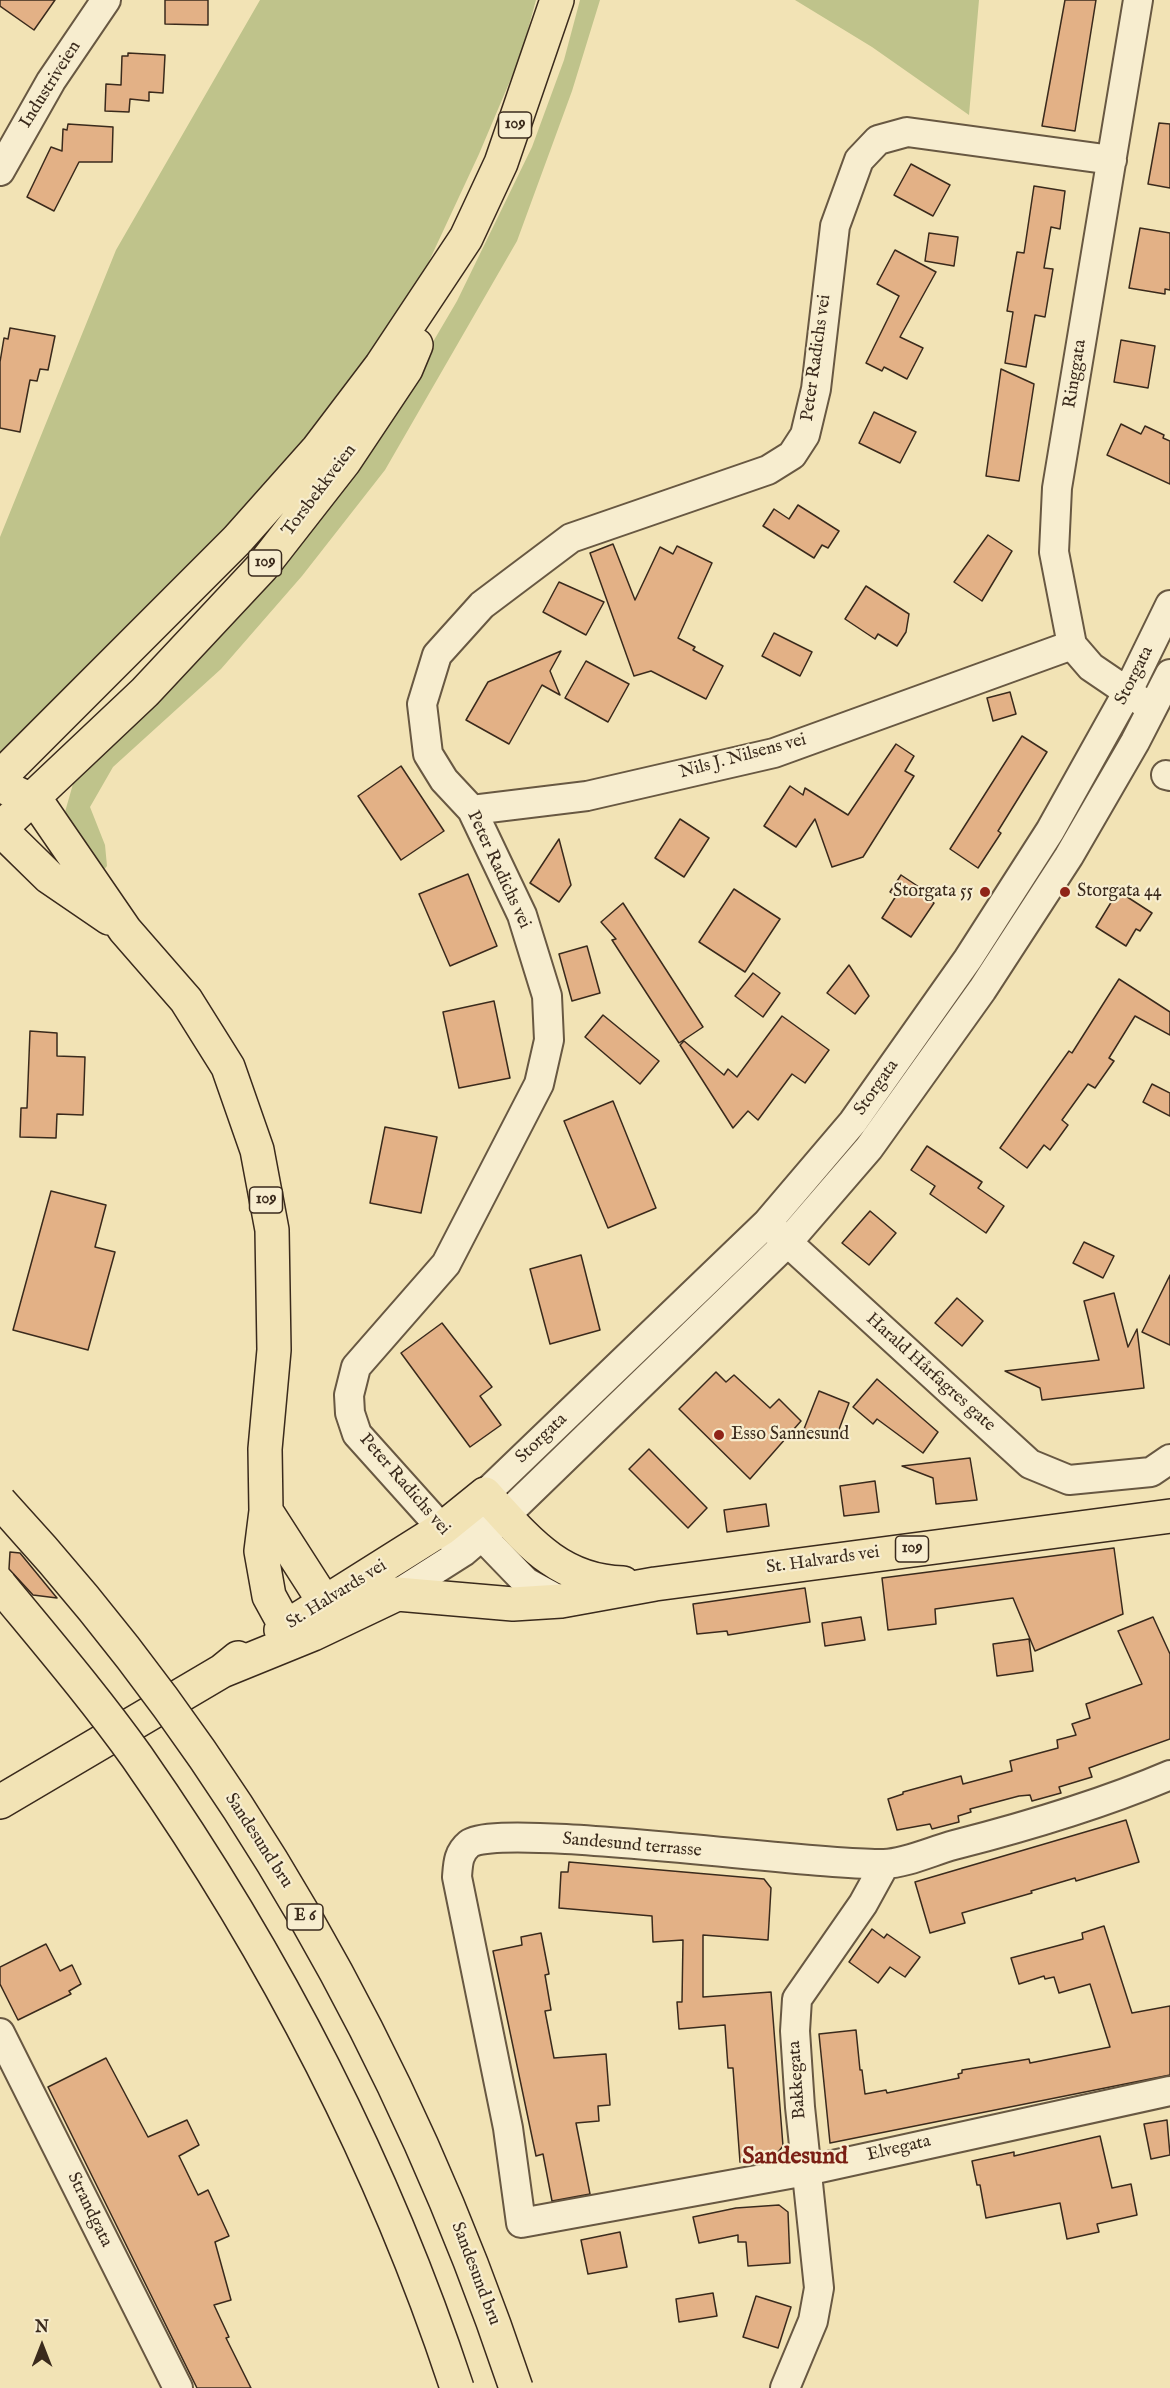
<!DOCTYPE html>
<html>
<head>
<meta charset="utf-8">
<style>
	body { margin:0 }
	#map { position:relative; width:1170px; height:2388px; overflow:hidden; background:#f2e3b5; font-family:"IM FELL English",serif }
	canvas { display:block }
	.north { position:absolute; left:12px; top:2316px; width:60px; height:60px; -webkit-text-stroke:4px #f7edcf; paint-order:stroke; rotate:0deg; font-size:16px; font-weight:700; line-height:24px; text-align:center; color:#3a2a1c }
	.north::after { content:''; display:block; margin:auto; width:21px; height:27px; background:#3a2a1c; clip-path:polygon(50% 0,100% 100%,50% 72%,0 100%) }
</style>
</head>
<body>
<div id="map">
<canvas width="1170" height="2388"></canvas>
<div class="north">N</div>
</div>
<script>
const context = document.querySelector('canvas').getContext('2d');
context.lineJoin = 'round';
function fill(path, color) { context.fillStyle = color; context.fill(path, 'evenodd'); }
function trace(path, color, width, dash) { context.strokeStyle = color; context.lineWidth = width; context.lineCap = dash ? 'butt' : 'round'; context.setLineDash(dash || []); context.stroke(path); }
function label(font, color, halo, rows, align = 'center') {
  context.font = font + ' "IM FELL English",serif'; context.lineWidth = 4.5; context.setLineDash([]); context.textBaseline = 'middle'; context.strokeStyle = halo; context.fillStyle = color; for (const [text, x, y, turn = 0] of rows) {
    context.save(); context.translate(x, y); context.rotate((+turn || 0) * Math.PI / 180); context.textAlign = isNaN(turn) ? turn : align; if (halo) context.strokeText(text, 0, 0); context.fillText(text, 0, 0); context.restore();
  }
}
const green = new Path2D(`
	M 260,0 L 536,0 L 521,55 L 479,154 L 424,272 L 335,405 L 234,526 L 0,758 L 0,537 L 116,250 Z
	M 580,0 L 600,0 L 572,91 L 517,241 L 385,470 L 302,576 L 221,669 L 113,767 L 90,807 L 105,845 L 107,866 L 103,871 L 89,854 L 65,812 L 73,784 L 102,747 L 383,427 L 457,301 L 532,147 L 564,60 Z
	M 795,0 L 979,0 L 969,115 L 872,47 Z`);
const building = new Path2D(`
	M 0,0 L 55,0 L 34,30 L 0,6 Z
	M 165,0 L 208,0 L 208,25 L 165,24 Z
	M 1065,0 L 1096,0 L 1075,131 L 1042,126 Z
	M 128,53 L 165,55 L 163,93 L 149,92 L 149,101 L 130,99 L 129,112 L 105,111 L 106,84 L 121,85 L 122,56 L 128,56 Z
	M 1159,123 L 1170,124 L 1170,188 L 1148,184 Z
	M 68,124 L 113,127 L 112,162 L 79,162 L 54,211 L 27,197 L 51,147 L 62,151 L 63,129 L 67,130 Z
	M 911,164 L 950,185 L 933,216 L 894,195 Z
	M 1034,186 L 1065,191 L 1060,229 L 1051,227 L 1044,268 L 1053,269 L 1045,317 L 1035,315 L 1026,367 L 1005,363 L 1013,312 L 1007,311 L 1017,252 L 1024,253 Z
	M 1140,228 L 1170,233 L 1170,290 L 1165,289 L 1165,294 L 1129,288 Z
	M 929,233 L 958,237 L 954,266 L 925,261 Z
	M 895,250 L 936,272 L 900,337 L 923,348 L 907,379 L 884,367 L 882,371 L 866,363 L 899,296 L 877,284 Z
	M 10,328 L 55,336 L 48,370 L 40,369 L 37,381 L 30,380 L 20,432 L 0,428 L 0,362 L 4,338 L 8,339 Z
	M 1121,340 L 1155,346 L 1148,388 L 1114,382 Z
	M 1001,369 L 1034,384 L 1019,481 L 986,476 Z
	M 874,412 L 916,432 L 900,463 L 859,443 Z
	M 1121,424 L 1141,434 L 1145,426 L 1164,435 L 1163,438 L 1170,441 L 1170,484 L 1107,455 Z
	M 798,505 L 839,531 L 828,548 L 822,545 L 814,558 L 763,526 L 774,509 L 789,519 Z
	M 988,535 L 1012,551 L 982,601 L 954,582 Z
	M 613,544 L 635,600 L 660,547 L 673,554 L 677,546 L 712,563 L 678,638 L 695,647 L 693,650 L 723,666 L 706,699 L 651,671 L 634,676 L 590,553 Z
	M 559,582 L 604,602 L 586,635 L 543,612 Z
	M 866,586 L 909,614 L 906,632 L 897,646 L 878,634 L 875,639 L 845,619 Z
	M 774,633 L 812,652 L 800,676 L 762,656 Z
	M 561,651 L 550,671 L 560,695 L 542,685 L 509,744 L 466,720 L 488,682 Z
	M 586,661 L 629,684 L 608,722 L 565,698 Z
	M 1010,692 L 1016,714 L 993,721 L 987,698 Z
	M 1022,736 L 1047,752 L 998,831 L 1001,833 L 978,868 L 950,849 Z
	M 896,744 L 914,756 L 905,771 L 914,776 L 863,857 L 832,867 L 815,819 L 796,847 L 764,826 L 790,786 L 803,795 L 805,788 L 848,815 Z
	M 401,766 L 444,831 L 401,860 L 358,796 Z
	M 680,819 L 709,838 L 684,877 L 655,858 Z
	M 559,839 L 571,885 L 559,902 L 530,883 Z
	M 468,874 L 497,946 L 450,966 L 419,894 Z
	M 901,875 L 919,887 L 917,891 L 934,903 L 911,937 L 882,918 L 896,896 L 890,892 Z
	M 734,889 L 780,919 L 745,972 L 699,942 Z
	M 1118,891 L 1152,913 L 1140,931 L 1136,929 L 1126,946 L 1096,927 Z
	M 623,903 L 703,1027 L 679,1043 L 612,940 L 616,939 L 601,922 Z
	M 587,946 L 600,993 L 572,1001 L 559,954 Z
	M 849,965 L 869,996 L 855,1014 L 827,993 Z
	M 753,973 L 780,993 L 763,1017 L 735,996 Z
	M 1119,979 L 1170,1012 L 1170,1035 L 1135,1016 L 1109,1058 L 1114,1061 L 1095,1088 L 1088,1084 L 1062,1120 L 1068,1125 L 1050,1150 L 1044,1145 L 1027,1168 L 1000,1148 L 1069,1051 L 1072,1053 Z
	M 494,1001 L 510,1078 L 459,1088 L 443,1012 Z
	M 603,1015 L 659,1061 L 640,1084 L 585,1037 Z
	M 782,1016 L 829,1050 L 805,1083 L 792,1074 L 758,1120 L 748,1111 L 733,1128 L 680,1045 L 684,1041 L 724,1075 L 728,1069 L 737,1077 Z
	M 30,1031 L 57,1033 L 57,1056 L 85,1057 L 83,1115 L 57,1114 L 56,1138 L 20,1137 L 21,1108 L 27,1108 Z
	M 1152,1084 L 1170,1093 L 1170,1116 L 1143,1102 Z
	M 613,1101 L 656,1208 L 608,1228 L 564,1121 Z
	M 385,1127 L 437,1137 L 421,1213 L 370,1203 Z
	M 927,1146 L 982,1182 L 978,1188 L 1004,1206 L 986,1233 L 930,1194 L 935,1186 L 911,1170 Z
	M 51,1191 L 106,1205 L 95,1247 L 115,1252 L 88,1350 L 13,1330 Z
	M 870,1211 L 896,1233 L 869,1265 L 842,1243 Z
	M 1084,1242 L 1114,1256 L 1103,1278 L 1073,1263 Z
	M 581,1255 L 600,1330 L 550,1344 L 530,1269 Z
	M 1170,1275 L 1170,1345 L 1142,1332 Z
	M 1114,1293 L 1128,1347 L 1137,1329 L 1144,1388 L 1042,1400 L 1040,1388 L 1005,1371 L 1099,1360 L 1084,1301 Z
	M 957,1298 L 983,1321 L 962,1346 L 935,1323 Z
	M 442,1323 L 492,1387 L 480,1396 L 501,1425 L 470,1447 L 401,1353 Z
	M 716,1372 L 726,1382 L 734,1375 L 770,1408 L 779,1399 L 801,1421 L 750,1479 L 679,1409 Z
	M 877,1379 L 938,1432 L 923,1453 L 877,1419 L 873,1424 L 853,1407 Z
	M 819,1391 L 849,1403 L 835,1440 L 804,1429 Z
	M 649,1449 L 707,1508 L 688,1528 L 629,1469 Z
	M 970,1458 L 977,1500 L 936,1504 L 933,1478 L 902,1466 Z
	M 875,1481 L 879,1512 L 844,1516 L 840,1486 Z
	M 766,1504 L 769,1526 L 727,1532 L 724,1510 Z
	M 1114,1548 L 1123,1614 L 1035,1651 L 1013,1598 L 935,1609 L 936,1624 L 888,1630 L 882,1578 Z
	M 10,1552 L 20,1553 L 57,1598 L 33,1595 L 9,1569 Z
	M 805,1588 L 810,1622 L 728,1635 L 727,1631 L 697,1634 L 693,1604 Z
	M 861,1617 L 865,1640 L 825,1646 L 822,1623 Z
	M 1153,1617 L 1170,1654 L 1170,1739 L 1089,1768 L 1092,1777 L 1059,1787 L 1061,1793 L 1032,1801 L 1030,1795 L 1019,1796 L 970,1809 L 971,1812 L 958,1816 L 959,1822 L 932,1829 L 930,1824 L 897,1830 L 888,1799 L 903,1794 L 903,1792 L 961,1776 L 963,1784 L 1012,1771 L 1010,1761 L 1058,1748 L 1057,1740 L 1076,1735 L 1072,1724 L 1090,1718 L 1086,1704 L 1142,1684 L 1118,1631 Z
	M 1029,1639 L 1033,1671 L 997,1676 L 993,1644 Z
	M 1126,1820 L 1139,1862 L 1076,1881 L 1075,1878 L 1031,1891 L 1032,1893 L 962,1913 L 965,1923 L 930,1933 L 915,1882 Z
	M 569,1862 L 764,1879 L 771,1888 L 768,1940 L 703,1935 L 703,1997 L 771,1992 L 783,2146 L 775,2156 L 740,2162 L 733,2068 L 728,2068 L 725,2025 L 679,2029 L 677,2002 L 682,2002 L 683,1940 L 653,1942 L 652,1916 L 559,1908 L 561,1872 L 568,1872 Z
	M 1104,1926 L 1132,2013 L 1170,2006 L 1170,2075 L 830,2143 L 819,2034 L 856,2030 L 860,2070 L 862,2070 L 865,2094 L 886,2090 L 887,2093 L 959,2078 L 958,2074 L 962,2073 L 962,2070 L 1029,2059 L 1030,2063 L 1110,2047 L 1090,1984 L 1059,1993 L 1054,1977 L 1045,1979 L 1044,1976 L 1019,1984 L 1011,1958 L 1083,1939 L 1082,1933 Z
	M 872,1929 L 884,1938 L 887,1934 L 920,1957 L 905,1977 L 890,1967 L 878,1983 L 849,1962 Z
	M 541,1933 L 549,1974 L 545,1975 L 551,2010 L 545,2011 L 554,2058 L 606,2054 L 610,2105 L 598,2106 L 599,2121 L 576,2123 L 590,2194 L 552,2201 L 543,2154 L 536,2156 L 493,1951 L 522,1945 L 521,1937 Z
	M 46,1944 L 60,1971 L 72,1965 L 81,1984 L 69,1991 L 71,1994 L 18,2020 L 0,1984 L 0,1967 Z
	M 106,2058 L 148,2137 L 187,2120 L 199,2145 L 179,2156 L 198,2195 L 208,2190 L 229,2236 L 215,2242 L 231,2300 L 214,2305 L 229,2337 L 226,2338 L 251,2388 L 197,2388 L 48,2087 Z
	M 1167,2120 L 1170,2155 L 1151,2159 L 1144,2124 Z
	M 1100,2136 L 1112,2188 L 1131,2184 L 1137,2215 L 1097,2224 L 1099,2232 L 1067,2239 L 1060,2203 L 986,2218 L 980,2185 L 977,2185 L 972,2161 L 1014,2152 L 1014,2156 Z
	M 779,2205 L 788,2212 L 790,2263 L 748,2266 L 746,2242 L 738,2242 L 738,2235 L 699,2243 L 693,2217 L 736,2208 Z
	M 620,2232 L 627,2267 L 588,2274 L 581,2240 Z
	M 713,2293 L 717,2316 L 679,2322 L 676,2299 Z
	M 756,2296 L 791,2307 L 778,2348 L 743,2337 Z`);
const minor = new Path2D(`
	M 1138,0 L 1057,488 L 1054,552 L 1072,645 L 1091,667 L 1144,703
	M 0,171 L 51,81 L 106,0
	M 1166,775 L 1170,776
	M 472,810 L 587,796 L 774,753 L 1072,645
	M 773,1229 L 1030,1464 L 1069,1480 L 1151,1472 L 1170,1459
	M 485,1494 L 767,1223 L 853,1122 L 968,959 L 1050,831 L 1127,693 L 1170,605
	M 470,1524 L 526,1582 L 561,1601
	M 463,1552 L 357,1434 L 350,1413 L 349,1395 L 356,1367 L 446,1264 L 539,1084 L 549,1040 L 547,996 L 522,915 L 472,810 L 444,780 L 428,754 L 422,704 L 437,655 L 482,605 L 571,538 L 768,470 L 792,455 L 805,435 L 816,389 L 835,226 L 859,160 L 878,140 L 907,132 L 1112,160
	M 397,1594 L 463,1552 L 505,1516 L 787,1243 L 869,1148 L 982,990 L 1069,856 L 1135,742 L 1170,674
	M 1170,1775 C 1100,1805 1028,1826 954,1845 C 932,1851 907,1863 884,1864 C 820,1867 498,1821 469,1844 C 458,1853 458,1864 457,1877 L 508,2128 L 521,2223 L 806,2171 L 1170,2091
	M 0,2033 L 178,2388
	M 785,2388 L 813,2321 L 819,2288 L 800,2107 L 795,2031 L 797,1999 L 863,1904 L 885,1864`);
const major = new Path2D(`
	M 0,777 L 237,540 L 318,449 L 381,366 L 466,238 L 501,163 L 557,0
	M 0,785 L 31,800 L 42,809 L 125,930 L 186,1000 L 228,1067 L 257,1150 L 272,1230 L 274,1350 L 265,1449 L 266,1511 L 261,1551 L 269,1596 L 286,1627 L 313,1634
	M 0,829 L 145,692 L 262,567 L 344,462 L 406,369 L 416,345
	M 0,829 L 49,877 L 109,918
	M 266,1511 L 325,1603
	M 281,1630 L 443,1528 L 485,1494 C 526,1539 558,1581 623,1583
	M 222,1671 L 313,1634 L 397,1594 L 513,1604 L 561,1601 L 655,1584 L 1170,1516
	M 0,1802 L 222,1671 L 238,1658`);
const highwayBridge = new Path2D(`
	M 0,1502 C 235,1755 407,2061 516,2388
	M 0,1585 C 47,1642 94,1697 137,1757 C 273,1952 383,2163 457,2388`);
const markers = [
	[985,892,6,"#8f2418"],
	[1065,892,6,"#8f2418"],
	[719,1435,6,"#8f2418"]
];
const shields = [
	[515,125,33],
	[265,563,33],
	[266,1200,33],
	[912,1549,33],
	[305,1917,36]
];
const shieldNames = [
	["109",515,125],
	["109",265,563],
	["109",266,1200],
	["109",912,1549],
	["E 6",305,1917]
];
const streetNames = [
	["Industriveien",51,85,-58],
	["Peter Radichs vei",817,358,-82],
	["Ringgata",1076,374,-81],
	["Torsbekkveien",320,491,-53],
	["Storgata",1135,676,-63],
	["Nils J. Nilsens vei",743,757,-15],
	["Peter Radichs vei",498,870,65],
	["Storgata",877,1088,-55],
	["Harald Hårfagres gate",930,1373,42],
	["Storgata",542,1439,-44],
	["Peter Radichs vei",404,1485,49],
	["St. Halvards vei",823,1561,-8],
	["St. Halvards vei",337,1595,-32],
	["Sandesund bru",258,1841,57],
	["Sandesund terrasse",632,1846,5],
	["Bakkegata",798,2080,-94],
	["Elvegata",899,2149,-13],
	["Strandgata",89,2210,64],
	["Sandesund bru",475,2274,69]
];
const poiNames = [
	["Storgata 55",973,892,"right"],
	["Storgata 44",1077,892],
	["Esso Sannesund",731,1435]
];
const districtNames = [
	["Sandesund",795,2158]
];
fill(green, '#bfc38b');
fill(building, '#e3b186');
trace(building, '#3a2a1c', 1.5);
trace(minor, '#685842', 32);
trace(major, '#3a2a1c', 36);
trace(minor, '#f7edcf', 28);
trace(major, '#f2e3b5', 33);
trace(highwayBridge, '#3a2a1c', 36, []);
trace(highwayBridge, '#f2e3b5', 33);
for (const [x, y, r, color] of markers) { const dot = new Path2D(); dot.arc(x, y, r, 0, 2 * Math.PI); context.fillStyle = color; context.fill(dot); trace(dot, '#f7edcf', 2); }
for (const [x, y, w] of shields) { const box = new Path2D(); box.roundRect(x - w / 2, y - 13, w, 26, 4.5); context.fillStyle = '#f7edcf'; context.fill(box); trace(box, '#3a2a1c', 1.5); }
label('bold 16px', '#3a2a1c', null, shieldNames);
label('18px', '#3a2a1c', '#f7edcf', streetNames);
label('18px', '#3a2a1c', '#f7edcf', poiNames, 'left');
label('bold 24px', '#7a1f14', '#f7edcf', districtNames);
</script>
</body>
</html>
